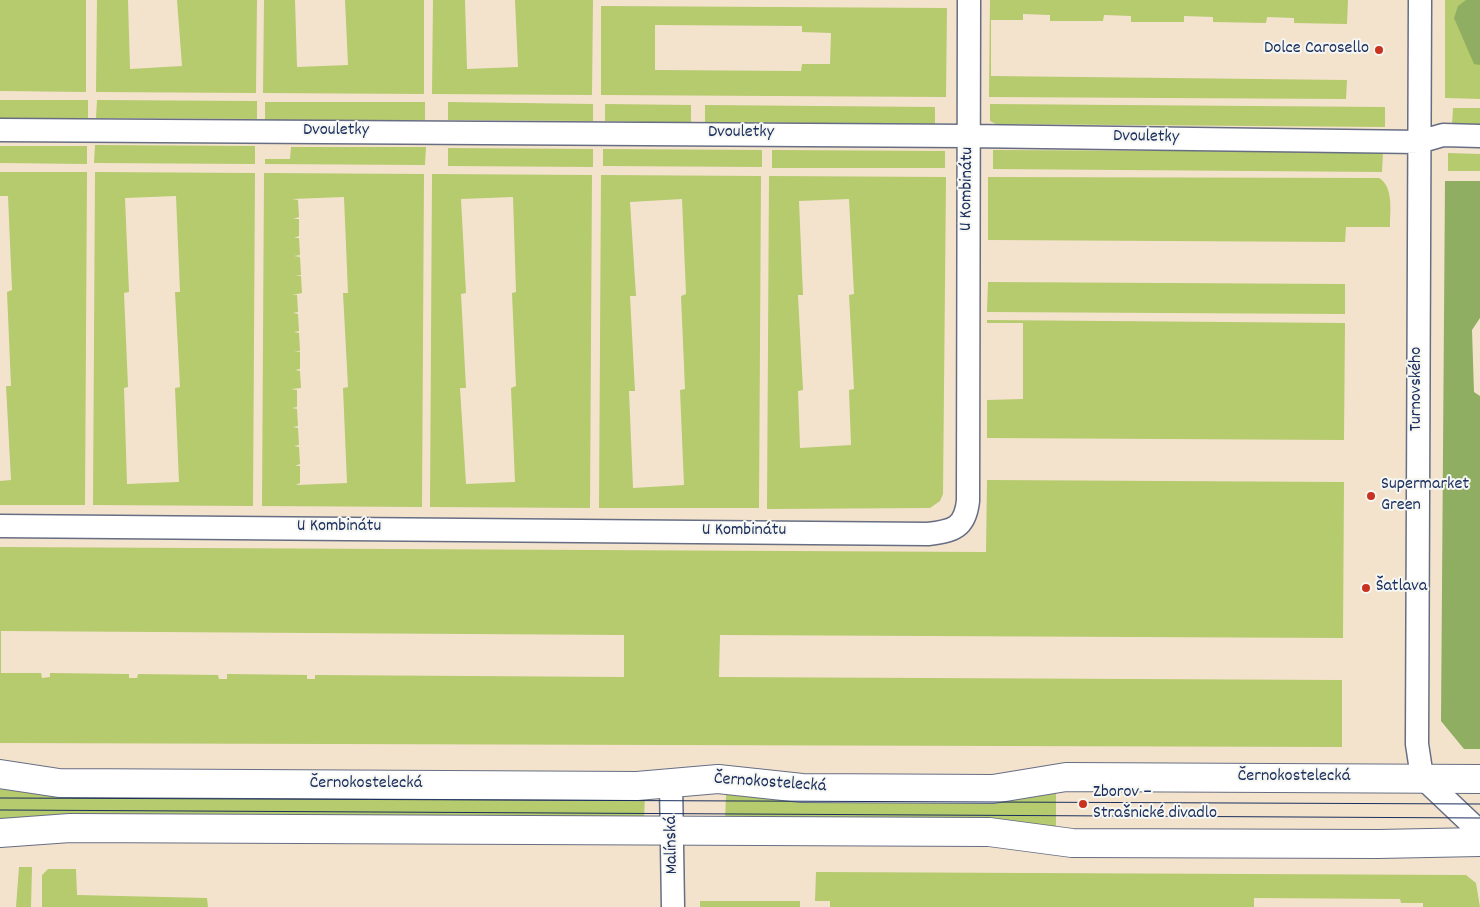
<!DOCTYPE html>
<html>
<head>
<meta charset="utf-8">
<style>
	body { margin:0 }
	canvas { display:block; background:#f3e3cc }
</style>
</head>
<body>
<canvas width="1480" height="907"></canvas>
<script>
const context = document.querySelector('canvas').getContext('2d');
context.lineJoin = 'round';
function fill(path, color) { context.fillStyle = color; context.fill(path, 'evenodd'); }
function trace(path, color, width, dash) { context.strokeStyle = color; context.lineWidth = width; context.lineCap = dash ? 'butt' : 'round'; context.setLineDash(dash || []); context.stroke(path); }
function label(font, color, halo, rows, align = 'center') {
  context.font = font + ' Dekko,sans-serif'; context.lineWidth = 4; context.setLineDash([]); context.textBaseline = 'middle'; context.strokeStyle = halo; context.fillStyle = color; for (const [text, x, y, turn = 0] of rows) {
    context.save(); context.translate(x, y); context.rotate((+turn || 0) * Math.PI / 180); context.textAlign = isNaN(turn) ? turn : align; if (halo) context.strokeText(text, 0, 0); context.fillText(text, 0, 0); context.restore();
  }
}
const green = new Path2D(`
	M 0,0 L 86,0 L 86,92 L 0,91 Z
	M 97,0 L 128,0 L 130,69 L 182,66 L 177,0 L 257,0 L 256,93 L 96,92 Z
	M 264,0 L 295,0 L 297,67 L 348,65 L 345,0 L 424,0 L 424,94 L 263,93 Z
	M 433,0 L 465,0 L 467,69 L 518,67 L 515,0 L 593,0 L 592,95 L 432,94 Z
	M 990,0 L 1348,0 L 1347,24 L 1294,23 L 1294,18 L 1267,17 L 1266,23 L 1213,22 L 1213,17 L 1184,16 L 1184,22 L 1131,22 L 1131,16 L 1104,15 L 1103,21 L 1050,21 L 1050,15 L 1023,14 L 1023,20 L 991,20 L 991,76 L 1347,80 L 1346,99 L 989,97 Z
	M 1445,0 L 1480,0 L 1480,99 L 1445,98 Z
	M 601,6 L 947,8 L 946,97 L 601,95 ZM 655,25 L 802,26 L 802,32 L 831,33 L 830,64 L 802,64 L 801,71 L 655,70 Z
	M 0,100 L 88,100 L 88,118 L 0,118 Z
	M 97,100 L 257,101 L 257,119 L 96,118 Z
	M 265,102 L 425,102 L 425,120 L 265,120 Z
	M 448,102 L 593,104 L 593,121 L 448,120 Z
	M 605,104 L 691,105 L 691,123 L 605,121 Z
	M 990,104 L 1385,107 L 1385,127 L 996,124 L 990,121 Z
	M 705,105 L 935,107 L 935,124 L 705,122 Z
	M 1453,108 L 1480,108 L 1480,125 L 1452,125 Z
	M 95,145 L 255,146 L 255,164 L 94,163 Z
	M 0,146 L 87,146 L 87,164 L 0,163 Z
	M 291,147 L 426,147 L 425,165 L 265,164 L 265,159 L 290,159 Z
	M 448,148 L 593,149 L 593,167 L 448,166 Z
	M 603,149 L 762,150 L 762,167 L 603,166 Z
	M 772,150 L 945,151 L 945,168 L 772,168 Z
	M 993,150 L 1383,152 L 1382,172 L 993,169 Z
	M 1448,153 L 1480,154 L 1480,171 L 1448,171 Z
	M 0,172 L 87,172 L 85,505 L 0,505 L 0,481 L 11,480 L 6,386 L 11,386 L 7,292 L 12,290 L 8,196 L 0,196 Z
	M 95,172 L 255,173 L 253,506 L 93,505 ZM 176,196 L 180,292 L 175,292 L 180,387 L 175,388 L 179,482 L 127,484 L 124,388 L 128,387 L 124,293 L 129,292 L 125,198 Z
	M 264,173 L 424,174 L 422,507 L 262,506 ZM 344,197 L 348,293 L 343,293 L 348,387 L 343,388 L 347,483 L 296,485 L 300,483 L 300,466 L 295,466 L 300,464 L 299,447 L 294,446 L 299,445 L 298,428 L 293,427 L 298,426 L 297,409 L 292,408 L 297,407 L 297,390 L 291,389 L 301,388 L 300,371 L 295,370 L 300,369 L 300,352 L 294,351 L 300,351 L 299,333 L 294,332 L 299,331 L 298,314 L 293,313 L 298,312 L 297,295 L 292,295 L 302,293 L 301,276 L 295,275 L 301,275 L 300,257 L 294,256 L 300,255 L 299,238 L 294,238 L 299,236 L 299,219 L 293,219 L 299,217 L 298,200 L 292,199 Z
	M 432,174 L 592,175 L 590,508 L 430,507 ZM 513,197 L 516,292 L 512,293 L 516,386 L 511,388 L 515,482 L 466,484 L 460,388 L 466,388 L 461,294 L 466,293 L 461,199 Z
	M 601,175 L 761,176 L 759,508 L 599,508 ZM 682,199 L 686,294 L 681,296 L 685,389 L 680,390 L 684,485 L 633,488 L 629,391 L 635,391 L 630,296 L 636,296 L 630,202 Z
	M 769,176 L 946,177 L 943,494 L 940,501 L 930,508 L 767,509 ZM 849,199 L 854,294 L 849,295 L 854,389 L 849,390 L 851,445 L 800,448 L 798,391 L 803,390 L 798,295 L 803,295 L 799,201 Z
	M 988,177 L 1379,178 C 1394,187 1390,212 1390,227 L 1346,227 L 1345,242 L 988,240 Z
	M 988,282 L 1345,284 L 1345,314 L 987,312 Z
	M 987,320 L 1345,323 L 1344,440 L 987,438 L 987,400 L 1023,399 L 1023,323 L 987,323 Z
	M 987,480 L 1344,482 L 1343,638 L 720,635 L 719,677 L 1342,680 L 1342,747 L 0,743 L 0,547 L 986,552 ZM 1,631 L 624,635 L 624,677 L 315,675 L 315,679 L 307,679 L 307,675 L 227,674 L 227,679 L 219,679 L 218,675 L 138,674 L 137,678 L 129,678 L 129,674 L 50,673 L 50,677 L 42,678 L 41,673 L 1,673 Z
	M 0,788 L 645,795 L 644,820 L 0,821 Z
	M 1056,790 L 1056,827 L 725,820 L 726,795 L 998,796 Z
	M 19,867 L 32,867 L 31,907 L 16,907 Z
	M 48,869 L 76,869 L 77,895 L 207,898 L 208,907 L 42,907 L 42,875 Z
	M 816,872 L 1466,875 L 1476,883 L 1480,907 L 1423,907 L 1423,903 L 1401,903 L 1400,899 L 1254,898 L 1254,907 L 830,907 L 830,901 L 815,901 Z
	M 700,901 L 800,901 L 800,907 L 700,907 Z`);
const forest = new Path2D(`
	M 1466,0 L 1480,0 L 1480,65 L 1474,64 L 1454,18 L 1458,6 Z
	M 1445,181 L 1480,181 L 1480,318 L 1472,330 L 1474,392 L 1480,396 L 1480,749 L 1464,749 L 1441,721 Z`);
const minor = new Path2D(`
	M 1420,0 L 1417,744 L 1422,777 L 1480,832
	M 0,130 L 968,136 L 1419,142 L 1443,135 L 1480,136
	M 0,526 L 928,534 C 953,531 965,528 968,501 L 969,0
	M 671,783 L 673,907`);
const secondary = new Path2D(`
	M 0,774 L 59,783 L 637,786 L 718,779 L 802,788 L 993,789 L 1066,777 L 1480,779
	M 0,833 L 70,828 L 989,832 L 1072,843 L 1378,844 L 1480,842`);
const tram = new Path2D(`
	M 0,798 L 1480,804
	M 0,810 L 1480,818`);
const markers = [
	[1379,50,5,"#c8321e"],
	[1371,496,5,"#c8321e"],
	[1366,588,5,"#c8321e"],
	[1083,804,5,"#c8321e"]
];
const poiNames = [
	["Dolce Carosello",1369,50,"right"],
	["Supermarket",1381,486],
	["Green",1381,507],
	["Šatlava",1376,588],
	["Zborov –",1093,794],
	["Strašnické divadlo",1093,815]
];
const streetNames = [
	["Dvouletky",336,132],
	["Dvouletky",741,134],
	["Dvouletky",1146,138,1],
	["U Kombinátu",968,189,-89],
	["Turnovského",1418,389,-90],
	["U Kombinátu",339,528],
	["U Kombinátu",744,532],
	["Černokostelecká",1294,778],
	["Černokostelecká",770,784,4],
	["Černokostelecká",366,785],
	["Malínská",673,845,-91]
];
fill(green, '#b6ca6e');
fill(forest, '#90ae61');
trace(minor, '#676e84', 25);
trace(secondary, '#676e84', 30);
trace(minor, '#fff', 22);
trace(secondary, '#fff', 28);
trace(tram, '#1b2f5e', 1);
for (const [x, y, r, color] of markers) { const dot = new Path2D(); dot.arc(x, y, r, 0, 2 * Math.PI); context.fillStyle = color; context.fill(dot); trace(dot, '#f6f6f2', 2); }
label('18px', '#1b2f5e', '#f6f6f2', poiNames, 'left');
label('18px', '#1b2f5e', '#f6f6f2', streetNames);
</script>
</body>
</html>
